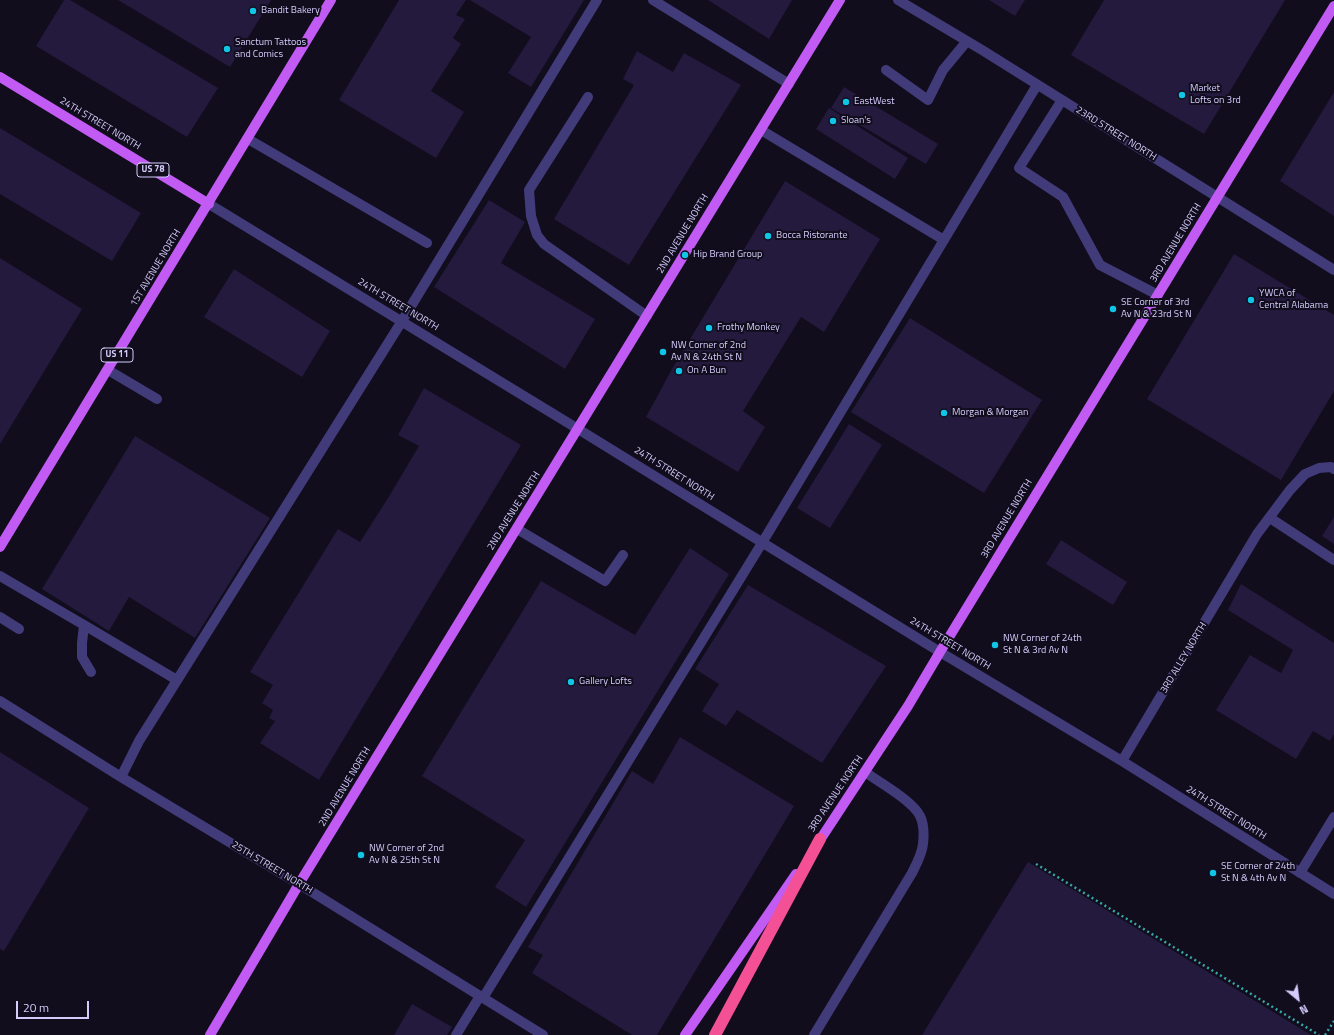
<!DOCTYPE html>
<html>
<head>
<meta charset="utf-8">
<style>
	body { margin:0 }
	#map { position:relative; width:1334px; height:1035px; overflow:hidden; background:#110d1d; font-family:"Titillium Web",sans-serif }
	canvas { display:block }
	.north { position:absolute; left:1278px; top:979px; width:40px; height:40px; -webkit-text-stroke:3px #110d1d; paint-order:stroke; rotate:151deg; font-size:11px; font-weight:700; line-height:16px; text-align:center; color:#d4cdfc }
	.north::after { content:''; display:block; margin:auto; width:14px; height:18px; background:#d4cdfc; clip-path:polygon(50% 0,100% 100%,50% 72%,0 100%) }
	.scale { position:absolute; left:16px; top:1001px; width:73px; height:18px; box-sizing:border-box; border:2px solid #d4cdfc; border-top:0; padding-left:5px; font-size:12px; line-height:14px; white-space:nowrap; color:#d4cdfc; -webkit-text-stroke:3px #110d1d; paint-order:stroke }
</style>
</head>
<body>
<div id="map">
<canvas width="1334" height="1035"></canvas>
<div class="north">N</div>
<div class="scale">20 m</div>
</div>
<script>
const context = document.querySelector('canvas').getContext('2d');
context.lineJoin = 'round';
function fill(path, color) { context.fillStyle = color; context.fill(path, 'evenodd'); }
function trace(path, color, width, dash) { context.strokeStyle = color; context.lineWidth = width; context.lineCap = dash ? 'butt' : 'round'; context.setLineDash(dash || []); context.stroke(path); }
function label(font, color, halo, rows, align = 'center') {
  context.font = font + ' "Titillium Web",sans-serif'; context.lineWidth = 4; context.setLineDash([]); context.textBaseline = 'middle'; context.strokeStyle = halo; context.fillStyle = color; for (const [text, x, y, turn = 0] of rows) {
    context.save(); context.translate(x, y); context.rotate((+turn || 0) * Math.PI / 180); context.textAlign = isNaN(turn) ? turn : align; if (halo) context.strokeText(text, 0, 0); context.fillText(text, 0, 0); context.restore();
  }
}
const building = new Path2D(`
	M 64,0 L 70,0 L 218,88 L 187,137 L 36,46 Z
	M 118,0 L 271,0 L 230,67 Z
	M 399,0 L 466,0 L 456,15 L 465,19 L 453,38 L 461,44 L 431,91 L 464,112 L 436,158 L 339,100 Z
	M 470,0 L 584,0 L 531,87 L 508,73 L 531,37 Z
	M 708,0 L 792,0 L 769,39 Z
	M 989,0 L 1025,0 L 1015,16 Z
	M 1104,0 L 1285,0 L 1204,134 L 1071,55 Z
	M 637,51 L 673,72 L 684,53 L 741,85 L 629,265 L 554,219 L 634,85 L 623,79 Z
	M 844,87 L 938,144 L 926,164 L 831,108 Z
	M 1334,92 L 1334,216 L 1280,181 Z
	M 829,108 L 908,158 L 895,179 L 816,129 Z
	M 0,128 L 141,213 L 112,261 L 0,194 Z
	M 785,181 L 880,239 L 824,332 L 801,317 L 743,411 L 765,427 L 738,472 L 646,417 L 672,369 Z
	M 489,200 L 525,222 L 501,263 L 595,319 L 565,369 L 434,287 Z
	M 1234,254 L 1334,315 L 1334,391 L 1281,480 L 1147,399 Z
	M 0,258 L 82,309 L 0,444 Z
	M 234,269 L 330,331 L 302,377 L 204,317 Z
	M 910,318 L 1042,400 L 984,493 L 851,412 Z
	M 424,388 L 521,445 L 319,780 L 260,743 L 275,721 L 269,718 L 273,710 L 262,703 L 273,685 L 250,672 L 338,529 L 360,542 L 388,498 L 419,446 L 398,435 Z
	M 849,424 L 882,445 L 830,528 L 797,508 Z
	M 135,436 L 270,518 L 195,638 L 129,597 L 109,631 L 42,589 Z
	M 1334,517 L 1334,544 L 1322,536 Z
	M 1061,540 L 1127,582 L 1113,605 L 1046,564 Z
	M 690,548 L 729,574 L 526,907 L 495,887 L 525,840 L 422,776 L 541,581 L 635,635 Z
	M 1241,584 L 1334,643 L 1334,734 L 1330,741 L 1313,731 L 1296,759 L 1216,710 L 1250,655 L 1281,673 L 1293,650 L 1228,610 Z
	M 748,585 L 886,666 L 822,763 L 737,710 L 726,726 L 702,711 L 719,684 L 695,669 Z
	M 680,737 L 794,806 L 657,1035 L 632,1035 L 532,973 L 543,955 L 528,947 L 632,771 L 653,784 Z
	M 0,752 L 89,808 L 4,951 L 0,949 Z
	M 1028,862 L 1041,870 L 1311,1035 L 922,1035 Z
	M 412,1004 L 452,1027 L 447,1035 L 394,1035 Z`);
const path = new Path2D(`
	M 1036,864 L 1319,1035
	M 1325,1035 L 1334,1021`);
const minor = new Path2D(`
	M 653,0 L 789,84
	M 898,0 L 982,50 L 1334,270
	M 886,70 L 928,100 L 943,70 L 967,41
	M 588,97 L 529,190 L 531,216 L 537,235 L 544,244 L 647,316
	M 1062,100 L 1019,168 L 1063,197 L 1100,265 L 1158,295
	M 761,130 L 944,240
	M 248,139 L 427,243
	M 209,204 L 578,429 L 940,652 L 1122,761 L 1334,894
	M 108,370 L 157,399
	M 1270,518 L 1334,560
	M 517,529 L 605,581 L 623,555
	M 0,576 L 84,625 L 82,643 L 82,657 L 91,672
	M 0,617 L 19,629
	M 84,625 L 177,680
	M 0,701 L 121,777 L 299,884 L 543,1035
	M 1122,761 L 1257,534 L 1290,490 L 1305,474 L 1319,468 L 1331,467 L 1334,469
	M 121,777 L 139,741 L 402,321 L 597,0
	M 1300,873 L 1334,817
	M 483,998 L 762,543 L 1037,85
	M 456,1035 L 480,996
	M 814,1035 L 912,873 C 917,863 922,854 923,844 C 924,835 924,824 920,816 C 913,801 879,782 865,772`);
const major = new Path2D(`
	M 0,77 L 209,204
	M 0,547 L 331,0
	M 816,846 L 908,706 L 940,652 L 1334,6
	M 210,1035 L 299,884 L 840,0
	M 685,1035 L 796,874`);
const highway = new Path2D(`
	M 715,1035 L 820,839`);
const markers = [
	[253,11,4,"#10c5e5"],
	[227,49,4,"#10c5e5"],
	[1182,95,4,"#10c5e5"],
	[846,102,4,"#10c5e5"],
	[833,121,4,"#10c5e5"],
	[768,236,4,"#10c5e5"],
	[685,255,4,"#10c5e5"],
	[1251,300,4,"#10c5e5"],
	[1113,309,4,"#10c5e5"],
	[709,328,4,"#10c5e5"],
	[663,352,4,"#10c5e5"],
	[679,371,4,"#10c5e5"],
	[944,413,4,"#10c5e5"],
	[995,645,4,"#10c5e5"],
	[571,682,4,"#10c5e5"],
	[361,855,4,"#10c5e5"],
	[1213,873,4,"#10c5e5"]
];
const shields = [
	[153,170,32],
	[117,355,32]
];
const shieldNames = [
	["US 78",153,170],
	["US 11",117,355]
];
const poiNames = [
	["Bandit Bakery",261,11],
	["Sanctum Tattoos",235,43],
	["and Comics",235,55],
	["Market",1190,89],
	["Lofts on 3rd",1190,101],
	["EastWest",854,102],
	["Sloan's",841,121],
	["Bocca Ristorante",776,236],
	["Hip Brand Group",693,255],
	["YWCA of",1259,294],
	["Central Alabama",1259,306],
	["SE Corner of 3rd",1121,303],
	["Av N & 23rd St N",1121,315],
	["Frothy Monkey",717,328],
	["NW Corner of 2nd",671,346],
	["Av N & 24th St N",671,358],
	["On A Bun",687,371],
	["Morgan & Morgan",952,413],
	["NW Corner of 24th",1003,639],
	["St N & 3rd Av N",1003,651],
	["Gallery Lofts",579,682],
	["NW Corner of 2nd",369,849],
	["Av N & 25th St N",369,861],
	["SE Corner of 24th",1221,867],
	["St N & 4th Av N",1221,879]
];
const streetNames = [
	["24TH STREET NORTH",100,124,31],
	["23RD STREET NORTH",1116,134,32],
	["2ND AVENUE NORTH",683,234,-59],
	["3RD AVENUE NORTH",1176,243,-59],
	["1ST AVENUE NORTH",156,268,-59],
	["24TH STREET NORTH",398,305,31],
	["24TH STREET NORTH",674,474,32],
	["2ND AVENUE NORTH",514,511,-58],
	["3RD AVENUE NORTH",1007,519,-59],
	["24TH STREET NORTH",950,644,31],
	["3RD ALLEY NORTH",1184,658,-59],
	["2ND AVENUE NORTH",345,787,-59],
	["3RD AVENUE NORTH",836,794,-56],
	["24TH STREET NORTH",1226,813,32],
	["25TH STREET NORTH",272,868,31]
];
fill(building, '#231a3d');
trace(path, '#35a7a6', 2.5, [2, 3]);
trace(minor, '#413b79', 10);
trace(major, '#c25bf4', 10);
trace(highway, '#f35096', 12);
for (const [x, y, r, color] of markers) { const dot = new Path2D(); dot.arc(x, y, r, 0, 2 * Math.PI); context.fillStyle = color; context.fill(dot); trace(dot, '#110d1d', 1.5); }
for (const [x, y, w] of shields) { const box = new Path2D(); box.roundRect(x - w / 2, y - 7, w, 14, 3); context.fillStyle = '#110d1d'; context.fill(box); trace(box, '#d4cdfc', 1); }
label('bold 9px', '#d4cdfc', null, shieldNames);
label('10px', '#d4cdfc', '#110d1d', poiNames, 'left');
label('10px', '#d4cdfc', '#110d1d', streetNames);
</script>
</body>
</html>
